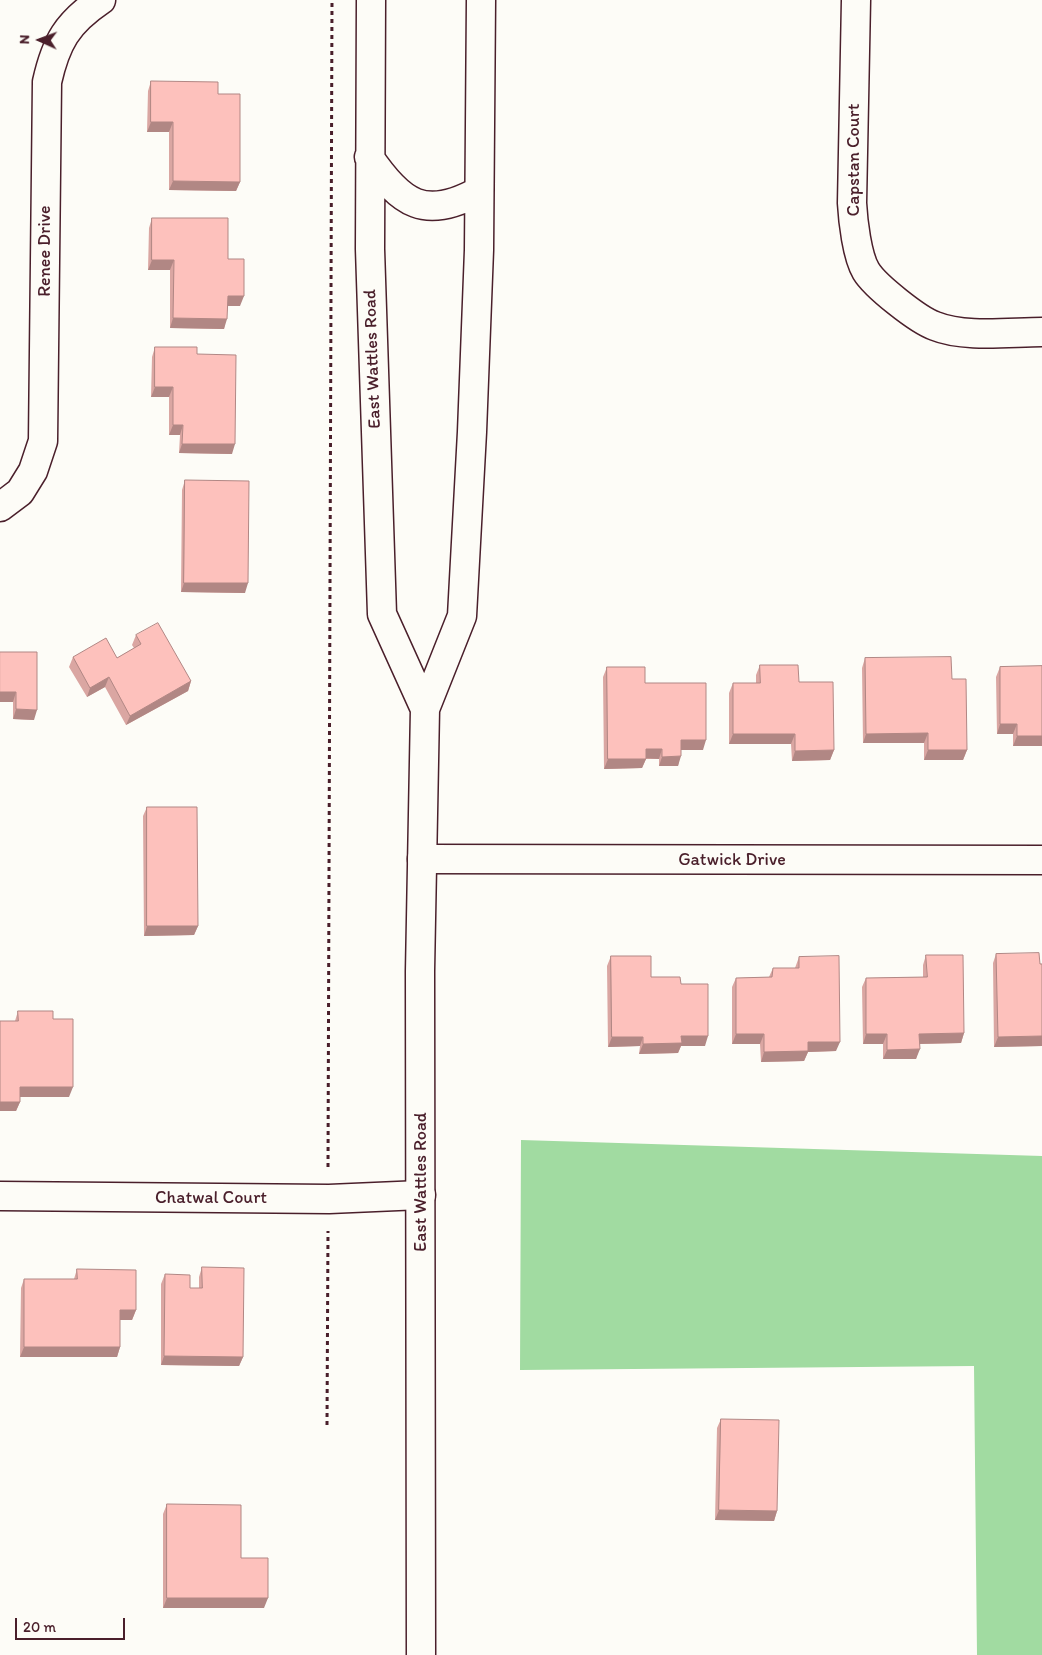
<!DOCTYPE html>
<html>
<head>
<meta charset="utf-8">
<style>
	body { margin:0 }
	#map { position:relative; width:1042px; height:1655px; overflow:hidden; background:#fdfcf7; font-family:Itim,sans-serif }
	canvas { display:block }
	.north { position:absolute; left:15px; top:15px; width:50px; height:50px; -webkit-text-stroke:4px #fdfcf7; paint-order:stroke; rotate:272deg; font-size:14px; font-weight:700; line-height:20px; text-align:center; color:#4a1f2b }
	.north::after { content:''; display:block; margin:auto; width:18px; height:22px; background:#4a1f2b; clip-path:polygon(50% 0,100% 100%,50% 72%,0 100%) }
	.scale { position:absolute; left:15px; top:1618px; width:110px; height:22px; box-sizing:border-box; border:2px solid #4a1f2b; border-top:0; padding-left:6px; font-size:15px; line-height:18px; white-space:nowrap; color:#4a1f2b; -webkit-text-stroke:4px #fdfcf7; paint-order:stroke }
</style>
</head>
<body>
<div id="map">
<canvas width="1042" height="1655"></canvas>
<div class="north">N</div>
<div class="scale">20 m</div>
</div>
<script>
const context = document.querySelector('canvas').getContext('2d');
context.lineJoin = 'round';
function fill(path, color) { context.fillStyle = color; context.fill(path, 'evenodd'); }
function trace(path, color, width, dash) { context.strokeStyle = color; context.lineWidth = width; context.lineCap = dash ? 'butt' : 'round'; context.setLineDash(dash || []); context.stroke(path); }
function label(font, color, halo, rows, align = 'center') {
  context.font = font + ' Itim,sans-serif'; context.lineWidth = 4.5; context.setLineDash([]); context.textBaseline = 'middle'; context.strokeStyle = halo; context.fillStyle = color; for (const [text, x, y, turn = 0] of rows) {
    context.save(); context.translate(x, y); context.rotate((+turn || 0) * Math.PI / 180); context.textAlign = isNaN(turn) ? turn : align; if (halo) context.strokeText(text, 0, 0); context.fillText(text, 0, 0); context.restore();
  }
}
const green = new Path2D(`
	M 521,1140 L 1042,1156 L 1042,1655 L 977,1655 L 974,1366 L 520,1370 Z`);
const path = new Path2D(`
	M 328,1167 L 332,0
	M 327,1425 L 328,1231`);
const street = new Path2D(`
	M 856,0 L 852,203 C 853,221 857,256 866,271 C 875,286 918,320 935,326 C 964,338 1010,332 1042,332
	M 0,507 L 20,492 L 33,471 L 43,441 L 47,82 C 56,42 67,23 101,0
	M 422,859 L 1042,860
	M 0,1196 L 329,1199 L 421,1195`);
const secondary = new Path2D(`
	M 371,0 L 370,249 L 382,614 L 425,709
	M 369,157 C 401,204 425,221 479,191
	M 421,1655 L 420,971 L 425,709 L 462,616 L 472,432 L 479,250 L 481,0`);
const wall = new Path2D(`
	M 151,81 L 218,94 L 240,182 L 236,191 L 169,190 L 169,132 L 147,132 L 148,91 Z
	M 152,218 L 228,259 L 240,306 L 228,306 L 224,329 L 170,328 L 170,270 L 148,270 L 149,228 Z
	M 155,347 L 197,354 L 232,454 L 179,453 L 180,435 L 169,435 L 169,397 L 151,397 L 152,357 Z
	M 185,480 L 245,593 L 181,592 L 182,490 Z
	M 136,635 L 191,681 L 188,691 L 126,725 L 105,687 L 87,697 L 69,667 L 73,657 L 117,658 L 134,648 L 132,645 Z
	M 0,652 L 34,720 L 13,719 L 13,702 L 0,702 Z
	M 865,658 L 952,679 L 967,750 L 963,760 L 924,760 L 924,743 L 863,743 L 862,668 Z
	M 760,665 L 799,682 L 834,750 L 830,760 L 792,761 L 791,744 L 729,744 L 729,693 L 733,683 L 756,683 L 756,675 Z
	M 1042,666 L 1042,746 L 1013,746 L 1013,734 L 997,734 L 996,677 L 1000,667 Z
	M 607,667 L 645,683 L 703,750 L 681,750 L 678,766 L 659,766 L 659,759 L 646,759 L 642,768 L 604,769 L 603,677 Z
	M 147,807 L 198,926 L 194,935 L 144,936 L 143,816 Z
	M 996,954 L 1042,964 L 1042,1046 L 994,1047 L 993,963 Z
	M 926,955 L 964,1033 L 961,1043 L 920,1044 L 916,1059 L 883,1059 L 883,1044 L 863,1044 L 862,987 L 866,978 L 923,977 L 923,965 Z
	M 611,956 L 651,977 L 681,984 L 705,1046 L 681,1046 L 678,1053 L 639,1054 L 640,1046 L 608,1047 L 607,966 Z
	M 799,957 L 836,1051 L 808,1052 L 804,1061 L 761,1062 L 760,1044 L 732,1044 L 732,987 L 736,978 L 769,977 L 773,968 L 795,968 Z
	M 18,1011 L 53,1019 L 69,1097 L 20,1097 L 20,1102 L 16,1111 L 15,1021 Z
	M 202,1267 L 243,1357 L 239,1366 L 161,1365 L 161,1284 L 165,1274 L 190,1288 L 199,1288 L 199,1277 Z
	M 77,1269 L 136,1310 L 132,1320 L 120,1320 L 120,1347 L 117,1357 L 20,1357 L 21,1288 L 24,1279 L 74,1279 Z
	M 721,1419 L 777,1511 L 774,1521 L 715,1520 L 717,1428 Z
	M 167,1504 L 241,1558 L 264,1608 L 163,1608 L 163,1514 Z`);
const shadedWall = new Path2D(`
	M 151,122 L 173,122 L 169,132 L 147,132 Z
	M 173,181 L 240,182 L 236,191 L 169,190 Z
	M 152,260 L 174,260 L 170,270 L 148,270 Z
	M 228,296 L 244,296 L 240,306 L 224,306 Z
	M 173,318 L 227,319 L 224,329 L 170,328 Z
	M 155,387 L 173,387 L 169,397 L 151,397 Z
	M 173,425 L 183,425 L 180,435 L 169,435 Z
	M 182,444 L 235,444 L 232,454 L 179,453 Z
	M 184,583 L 248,583 L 245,593 L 181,592 Z
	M 109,677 L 105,687 L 87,697 L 90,688 Z
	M 191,681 L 188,691 L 126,725 L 130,716 Z
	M 0,692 L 16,692 L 13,702 L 0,702 Z
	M 16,709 L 37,710 L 34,720 L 13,719 Z
	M 1000,724 L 1017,724 L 1013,734 L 997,734 Z
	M 928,733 L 924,743 L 863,743 L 866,734 Z
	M 733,734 L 795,734 L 791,744 L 729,744 Z
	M 1017,736 L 1042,736 L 1042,746 L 1013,746 Z
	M 681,740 L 706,740 L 703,750 L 678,750 Z
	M 646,749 L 662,749 L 659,759 L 642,758 Z
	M 834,750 L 830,760 L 792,761 L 795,751 Z
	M 928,750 L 967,750 L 963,760 L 924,760 Z
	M 681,756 L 678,766 L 659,766 L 662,757 Z
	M 608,759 L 646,759 L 642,768 L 604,769 Z
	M 147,926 L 198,926 L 194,935 L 144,936 Z
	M 964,1033 L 961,1043 L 916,1044 L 919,1034 Z
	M 736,1034 L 764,1034 L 760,1044 L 732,1044 Z
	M 866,1034 L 887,1034 L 883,1044 L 863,1044 Z
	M 681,1036 L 708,1036 L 705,1046 L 681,1046 L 678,1053 L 639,1054 L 643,1044 Z
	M 1042,1036 L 1042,1046 L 994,1047 L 998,1037 Z
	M 612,1037 L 643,1037 L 640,1046 L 608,1047 Z
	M 808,1042 L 840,1042 L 836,1051 L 808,1052 L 804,1061 L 761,1062 L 764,1052 Z
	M 920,1049 L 916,1059 L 883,1059 L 887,1050 Z
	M 20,1087 L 73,1087 L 69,1097 L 16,1097 Z
	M 0,1102 L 20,1102 L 16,1111 L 0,1111 Z
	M 120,1310 L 136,1310 L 132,1320 L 117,1320 Z
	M 24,1347 L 120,1347 L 117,1357 L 20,1357 Z
	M 164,1356 L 243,1357 L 239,1366 L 161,1365 Z
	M 719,1510 L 777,1511 L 774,1521 L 715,1520 Z
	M 167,1598 L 268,1598 L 264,1608 L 163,1608 Z`);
const building = new Path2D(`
	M 151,81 L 218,82 L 218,94 L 240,94 L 240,182 L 173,181 L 173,122 L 151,122 Z
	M 152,218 L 228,218 L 228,259 L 244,259 L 244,296 L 228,296 L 227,319 L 173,318 L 174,260 L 152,260 Z
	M 155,347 L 197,347 L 197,354 L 236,355 L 235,444 L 182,444 L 183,425 L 173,425 L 173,387 L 155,387 Z
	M 185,480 L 249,481 L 248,583 L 184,583 Z
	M 158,623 L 191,681 L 130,716 L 109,677 L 90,688 L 73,657 L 106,638 L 117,658 L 141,644 L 136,635 Z
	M 0,652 L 37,652 L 37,710 L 16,709 L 16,692 L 0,692 Z
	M 951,657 L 952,679 L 966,679 L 967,750 L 928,750 L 928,733 L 866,734 L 865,658 Z
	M 760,665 L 798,665 L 799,682 L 833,682 L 834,750 L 795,751 L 795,734 L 733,734 L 733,683 L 760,683 Z
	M 1042,666 L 1042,736 L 1017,736 L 1017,724 L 1000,724 L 1000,667 Z
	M 607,667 L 645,667 L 645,683 L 706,683 L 706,740 L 681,740 L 681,756 L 662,757 L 662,749 L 646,749 L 646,759 L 608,759 Z
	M 147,807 L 197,807 L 198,926 L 147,926 Z
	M 1039,953 L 1040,964 L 1042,964 L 1042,1036 L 998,1037 L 996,954 Z
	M 926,955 L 963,955 L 964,1033 L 919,1034 L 920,1049 L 887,1050 L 887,1034 L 866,1034 L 866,978 L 927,977 Z
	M 611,956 L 651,956 L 651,977 L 680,977 L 681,984 L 708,984 L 708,1036 L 681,1036 L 682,1043 L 643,1044 L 643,1037 L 612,1037 Z
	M 839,956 L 840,1042 L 808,1042 L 808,1051 L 764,1052 L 764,1034 L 736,1034 L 736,978 L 772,977 L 773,968 L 799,968 L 799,957 Z
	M 18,1011 L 53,1011 L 53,1019 L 73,1019 L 73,1087 L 20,1087 L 20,1102 L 0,1102 L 0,1021 L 18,1021 Z
	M 202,1267 L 244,1268 L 243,1357 L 164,1356 L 165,1274 L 190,1275 L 190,1288 L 202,1288 Z
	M 77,1269 L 136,1270 L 136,1310 L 120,1310 L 120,1347 L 24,1347 L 24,1279 L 77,1279 Z
	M 721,1419 L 779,1420 L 777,1511 L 719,1510 Z
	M 167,1504 L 241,1505 L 241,1558 L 268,1558 L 268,1598 L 167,1598 Z`);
const streetNames = [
	["Capstan Court",854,160,-90],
	["Renee Drive",45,251,-90],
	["East Wattles Road",373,359,-92],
	["Gatwick Drive",732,860],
	["East Wattles Road",421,1182,-90],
	["Chatwal Court",211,1198]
];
fill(green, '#a1dba1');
trace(street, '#4a1f2b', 31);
trace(secondary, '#4a1f2b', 31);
trace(path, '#4a1f2b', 3, [4, 4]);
trace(street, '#fdfcf7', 28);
trace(secondary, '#fdfcf7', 28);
fill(wall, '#daa6a2');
fill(shadedWall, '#b18784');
fill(building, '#fdc1bc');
trace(building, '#b18784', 1);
label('18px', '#4a1f2b', '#fdfcf7', streetNames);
</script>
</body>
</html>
